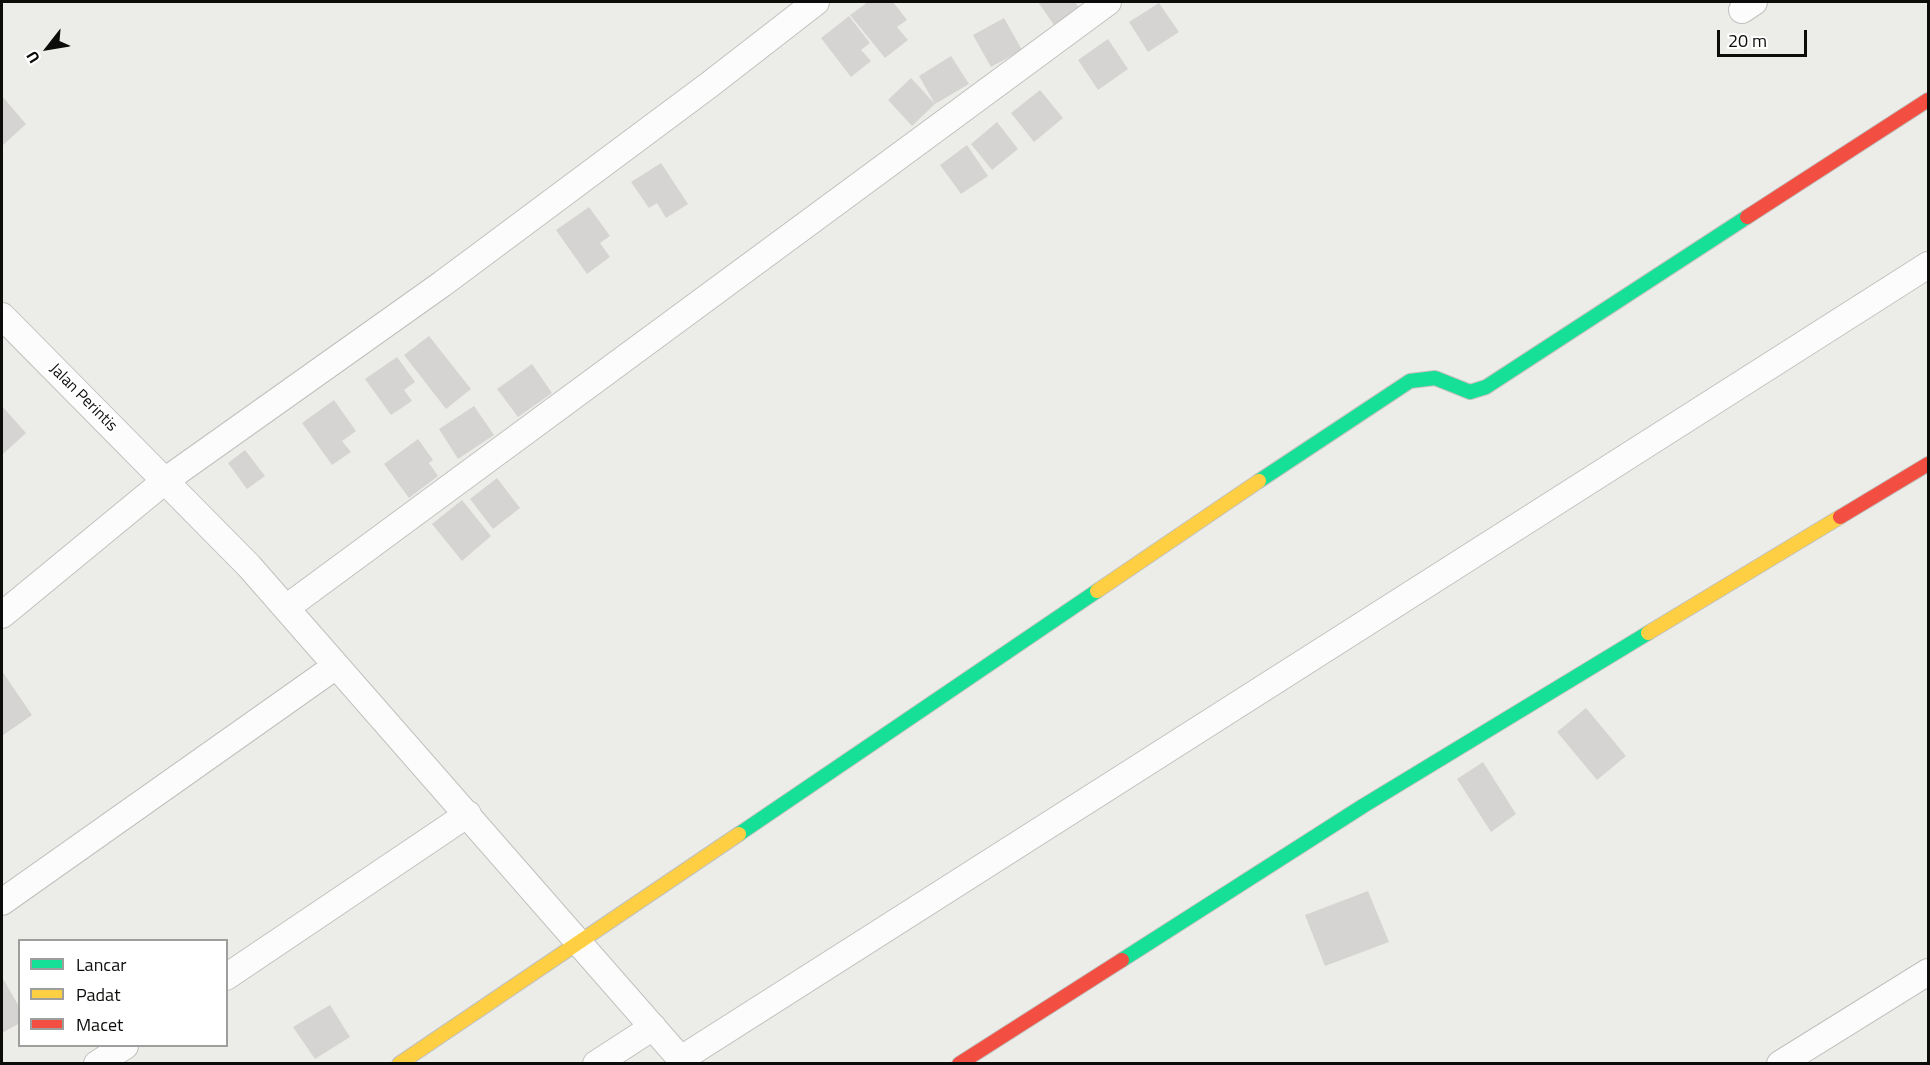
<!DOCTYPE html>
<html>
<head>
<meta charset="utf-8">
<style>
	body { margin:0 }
	#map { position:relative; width:1930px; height:1065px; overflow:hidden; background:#ecede9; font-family:"Titillium Web",sans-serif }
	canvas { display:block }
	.frame { position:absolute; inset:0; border:3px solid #0c0d0a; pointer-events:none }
	.legend { position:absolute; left:18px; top:939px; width:210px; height:108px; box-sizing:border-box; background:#fff; border:2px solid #9e9e9d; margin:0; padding:8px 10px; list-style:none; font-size:18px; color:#0c0d0a }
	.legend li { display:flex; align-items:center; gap:12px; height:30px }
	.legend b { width:30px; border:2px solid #9e9e9d }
	.north { position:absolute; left:18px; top:18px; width:60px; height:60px; -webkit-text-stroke:4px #fff; paint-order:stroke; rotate:239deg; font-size:16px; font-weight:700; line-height:24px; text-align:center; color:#0c0d0a }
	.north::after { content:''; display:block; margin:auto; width:21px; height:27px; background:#0c0d0a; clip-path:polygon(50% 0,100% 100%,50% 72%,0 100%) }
	.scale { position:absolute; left:1717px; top:30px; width:90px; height:27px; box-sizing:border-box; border:3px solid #0c0d0a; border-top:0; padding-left:8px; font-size:18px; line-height:21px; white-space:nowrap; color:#0c0d0a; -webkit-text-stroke:4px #fff; paint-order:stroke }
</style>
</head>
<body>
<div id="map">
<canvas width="1930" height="1065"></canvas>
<div class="frame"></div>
<ul class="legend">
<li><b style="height:8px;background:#16e098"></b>Lancar</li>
<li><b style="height:8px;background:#ffcf43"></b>Padat</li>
<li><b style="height:8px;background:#f24e42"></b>Macet</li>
</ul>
<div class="north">U</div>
<div class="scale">20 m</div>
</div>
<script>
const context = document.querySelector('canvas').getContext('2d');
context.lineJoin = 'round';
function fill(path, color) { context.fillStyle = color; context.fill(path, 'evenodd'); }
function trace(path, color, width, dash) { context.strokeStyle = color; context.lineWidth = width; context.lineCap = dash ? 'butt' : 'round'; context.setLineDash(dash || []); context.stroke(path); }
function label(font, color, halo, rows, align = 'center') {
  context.font = font + ' "Titillium Web",sans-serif'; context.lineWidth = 6; context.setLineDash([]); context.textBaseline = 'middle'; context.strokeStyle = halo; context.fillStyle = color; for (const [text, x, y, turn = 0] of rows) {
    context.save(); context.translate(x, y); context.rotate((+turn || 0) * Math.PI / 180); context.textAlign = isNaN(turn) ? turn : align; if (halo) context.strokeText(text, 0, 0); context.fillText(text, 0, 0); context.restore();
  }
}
const building = new Path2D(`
	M 868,2 L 893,2 L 907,20 L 897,27 L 908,40 L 885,58 L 850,15 Z
	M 1038,2 L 1075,2 L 1079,8 L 1054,25 Z
	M 1159,3 L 1179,32 L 1148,52 L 1129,22 Z
	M 849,16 L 870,43 L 861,50 L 871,61 L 851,77 L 821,38 Z
	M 1004,18 L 1022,50 L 991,67 L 973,35 Z
	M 1108,39 L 1128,69 L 1098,90 L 1078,60 Z
	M 951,56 L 969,84 L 935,104 L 919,76 Z
	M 911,78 L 935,104 L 912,126 L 888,100 Z
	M 1040,90 L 1063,118 L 1034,142 L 1011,113 Z
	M 2,96 L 26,124 L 2,146 Z
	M 997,122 L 1018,149 L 992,170 L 971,144 Z
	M 967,145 L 988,176 L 961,194 L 940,165 Z
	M 661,163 L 688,204 L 666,218 L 657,203 L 649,208 L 631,182 Z
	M 589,207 L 610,236 L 600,243 L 610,257 L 587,274 L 556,230 Z
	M 429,336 L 471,389 L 446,409 L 404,355 Z
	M 397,357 L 415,382 L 404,390 L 412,401 L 391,415 L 365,379 Z
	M 532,364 L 552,393 L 518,417 L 497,389 Z
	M 334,400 L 356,431 L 342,441 L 351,452 L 332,465 L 302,423 Z
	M 2,406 L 26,433 L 2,455 Z
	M 474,406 L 494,435 L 458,459 L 439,429 Z
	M 418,439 L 433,460 L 429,463 L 438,476 L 409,498 L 384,464 Z
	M 245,450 L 265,476 L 247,489 L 228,463 Z
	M 497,478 L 520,508 L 493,529 L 470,499 Z
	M 462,500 L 491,536 L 462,561 L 432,524 Z
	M 2,671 L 32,715 L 2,736 Z
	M 1586,708 L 1626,756 L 1597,780 L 1557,732 Z
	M 1483,762 L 1516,814 L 1491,832 L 1457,779 Z
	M 1368,891 L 1389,942 L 1325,966 L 1305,915 Z
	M 2,977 L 20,1008 L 20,1023 L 2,1033 Z
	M 330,1005 L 350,1037 L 315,1059 L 293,1027 Z`);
const street = new Path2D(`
	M 1742,10 L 1754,2
	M 2,316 L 249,566 L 685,1064
	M 286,608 L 1108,2
	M 2,615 L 166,480 L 442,284 L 709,85 L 816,2
	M 2,902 L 336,666
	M 226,977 L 468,814
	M 681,1059 L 1928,265
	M 97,1064 L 125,1046
	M 596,1064 L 653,1027
	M 1780,1064 L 1928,972`);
const fast = new Path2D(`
	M 1259,481 L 1410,381 L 1435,378 L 1470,392 L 1486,387 L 1747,217
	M 739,834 L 1097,591
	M 1122,960 L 1363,806 L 1648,633`);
const slow = new Path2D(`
	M 1097,591 L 1259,481
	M 1648,633 L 1840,517
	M 399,1064 L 739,834`);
const jam = new Path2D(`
	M 1747,217 L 1928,100
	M 1840,517 L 1928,464
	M 959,1064 L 1122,960`);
const streetNames = [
	["Jalan Perintis",83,398,45]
];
fill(building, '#d5d4d2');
trace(street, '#c0c1be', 28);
trace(fast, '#c0c1be', 16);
trace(slow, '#c0c1be', 16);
trace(jam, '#c0c1be', 16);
trace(street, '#fcfcfc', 26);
trace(fast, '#16e098', 14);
trace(slow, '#ffcf43', 14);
trace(jam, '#f24e42', 14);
label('16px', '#0c0d0a', '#fff', streetNames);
</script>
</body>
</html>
